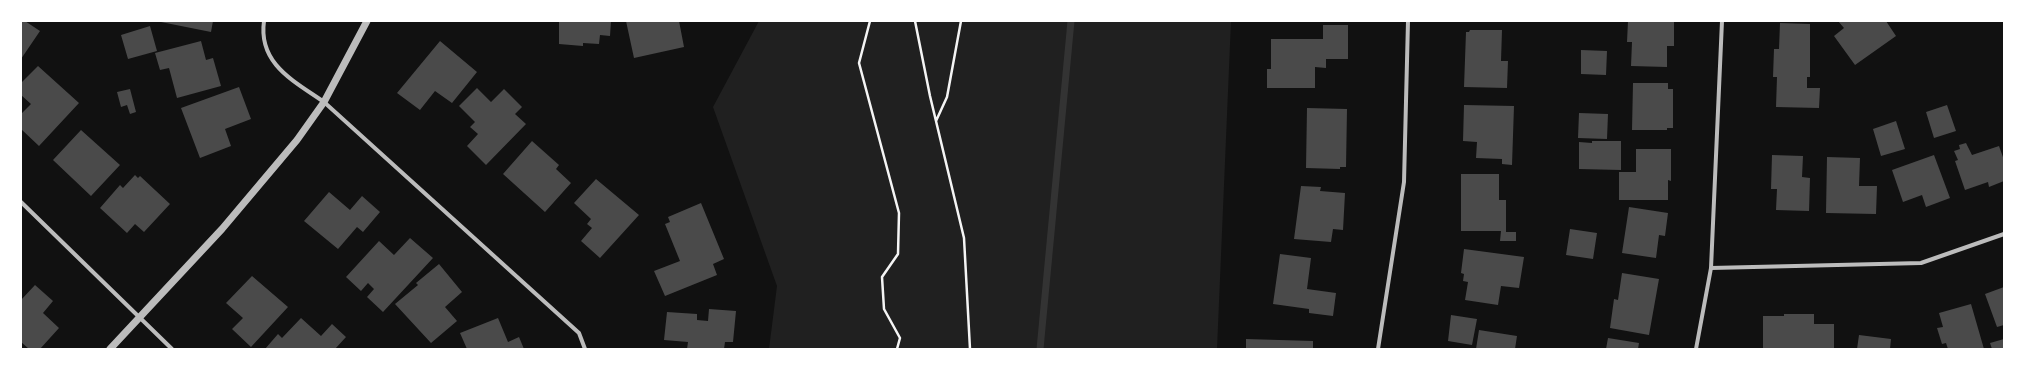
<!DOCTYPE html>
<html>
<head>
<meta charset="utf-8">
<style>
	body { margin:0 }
	#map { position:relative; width:2025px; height:370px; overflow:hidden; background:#111; font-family:Quicksand,sans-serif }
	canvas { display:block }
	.frame { position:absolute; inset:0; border:22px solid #fff; pointer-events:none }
</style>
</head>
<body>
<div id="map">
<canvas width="2025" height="370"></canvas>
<div class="frame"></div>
</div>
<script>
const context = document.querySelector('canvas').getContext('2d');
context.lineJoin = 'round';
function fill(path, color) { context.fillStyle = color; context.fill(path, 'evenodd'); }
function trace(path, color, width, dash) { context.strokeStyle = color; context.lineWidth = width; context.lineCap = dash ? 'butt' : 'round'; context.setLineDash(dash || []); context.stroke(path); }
const green = new Path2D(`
	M 759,21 L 1231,21 L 1217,349 L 769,349 L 777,286 L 713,107 Z`);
const stream = new Path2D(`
	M 1040,349 L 1071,21`);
const building = new Path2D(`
	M 21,21 L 25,21 L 40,31 L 21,59 Z
	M 156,21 L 213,21 L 211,32 Z
	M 559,21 L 611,21 L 610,36 L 600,35 L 599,44 L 583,43 L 583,46 L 559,44 Z
	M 626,21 L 679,21 L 684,47 L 634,58 Z
	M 1628,21 L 1674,21 L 1674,46 L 1667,46 L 1667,67 L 1631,66 L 1632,42 L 1627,42 Z
	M 1838,21 L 1886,21 L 1896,36 L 1855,65 L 1834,36 L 1844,28 Z
	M 1780,23 L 1810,24 L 1810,77 L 1807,77 L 1807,88 L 1820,88 L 1819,108 L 1776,107 L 1777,77 L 1773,77 L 1774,49 L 1779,49 Z
	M 1323,25 L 1348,25 L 1348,59 L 1326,59 L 1326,68 L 1315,67 L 1315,88 L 1267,88 L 1267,69 L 1271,69 L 1271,39 L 1323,39 Z
	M 150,26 L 157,51 L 128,59 L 121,35 Z
	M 1470,30 L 1502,30 L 1501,61 L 1508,61 L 1507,88 L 1464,87 L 1466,32 L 1469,32 Z
	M 201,41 L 206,60 L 213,58 L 221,86 L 177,98 L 169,68 L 160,70 L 155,53 Z
	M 440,41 L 477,72 L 452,103 L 435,91 L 420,110 L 397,93 Z
	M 1581,50 L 1607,51 L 1606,75 L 1581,74 Z
	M 38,66 L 79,103 L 39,146 L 21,129 L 21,114 L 31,104 L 21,95 L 21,83 Z
	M 1633,83 L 1668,83 L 1668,89 L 1673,89 L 1673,128 L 1667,128 L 1667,130 L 1632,130 Z
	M 239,87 L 251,119 L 225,129 L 231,146 L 200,158 L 181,108 Z
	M 477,88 L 491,102 L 504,89 L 522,107 L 515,114 L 526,124 L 486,165 L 467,146 L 478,134 L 470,127 L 475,122 L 459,106 Z
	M 130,89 L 136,112 L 130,114 L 127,105 L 121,107 L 117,92 Z
	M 1464,105 L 1514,106 L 1512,165 L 1502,164 L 1502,159 L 1476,158 L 1477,142 L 1463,141 Z
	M 1947,105 L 1956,131 L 1934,138 L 1926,112 Z
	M 1307,108 L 1347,109 L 1346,167 L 1340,167 L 1340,169 L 1306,168 Z
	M 1579,113 L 1608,114 L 1607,139 L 1578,138 Z
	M 1896,121 L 1905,149 L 1881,156 L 1873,129 Z
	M 81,130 L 120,165 L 91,196 L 53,160 Z
	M 532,141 L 559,165 L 556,169 L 571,183 L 545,212 L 503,174 Z
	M 1592,141 L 1621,141 L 1621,170 L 1579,169 L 1579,142 L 1592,143 Z
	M 1966,143 L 1972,155 L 1999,146 L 2004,160 L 2004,181 L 1989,187 L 1988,182 L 1965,190 L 1955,161 L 1958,160 L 1954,151 L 1960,149 L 1959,145 Z
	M 1636,149 L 1671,149 L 1671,181 L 1668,180 L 1668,200 L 1619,200 L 1619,172 L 1636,172 Z
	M 1772,155 L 1803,156 L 1802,177 L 1810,178 L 1809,211 L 1776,210 L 1777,189 L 1771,189 Z
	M 1934,155 L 1950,198 L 1926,207 L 1922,195 L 1903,202 L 1892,170 Z
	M 1827,157 L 1860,158 L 1859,186 L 1877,186 L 1876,214 L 1826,213 Z
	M 1461,174 L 1499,174 L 1499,200 L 1506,200 L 1506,232 L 1516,232 L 1516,241 L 1500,241 L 1501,231 L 1461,231 Z
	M 135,175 L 138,178 L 140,176 L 170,204 L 144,232 L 135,224 L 127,233 L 100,208 L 120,185 L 123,188 Z
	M 596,179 L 639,215 L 600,258 L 581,241 L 592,228 L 587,224 L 591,219 L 574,203 Z
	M 1301,186 L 1321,187 L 1320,191 L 1345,193 L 1343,230 L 1333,229 L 1331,242 L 1294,239 Z
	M 329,192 L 350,210 L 362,196 L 380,212 L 363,232 L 357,227 L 338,249 L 304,221 Z
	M 701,203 L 724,259 L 713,264 L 717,275 L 665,296 L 654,271 L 680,261 L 665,224 L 670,222 L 668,217 Z
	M 1629,207 L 1668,213 L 1665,236 L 1659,235 L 1656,258 L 1622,253 Z
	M 1570,229 L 1597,233 L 1593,259 L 1566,255 Z
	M 410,238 L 433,258 L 383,312 L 367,297 L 374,289 L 368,283 L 361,291 L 346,277 L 379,241 L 394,255 Z
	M 1464,249 L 1524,257 L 1519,288 L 1501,286 L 1498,305 L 1465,300 L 1468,282 L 1463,281 L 1464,274 L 1461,273 Z
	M 1280,254 L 1311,258 L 1307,289 L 1336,293 L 1333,316 L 1309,313 L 1309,309 L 1273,304 Z
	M 439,264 L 462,292 L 445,307 L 457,321 L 431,343 L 395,304 L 418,285 L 416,283 Z
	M 1622,273 L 1659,279 L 1649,335 L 1610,328 L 1614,299 L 1618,300 Z
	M 252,276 L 288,307 L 251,347 L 232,329 L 243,318 L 226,303 Z
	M 35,285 L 53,301 L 43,313 L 59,328 L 40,349 L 29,349 L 21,342 L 21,300 Z
	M 2004,287 L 2004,325 L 1997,327 L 1985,294 Z
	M 1971,304 L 1984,349 L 1948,349 L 1946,343 L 1942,344 L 1937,328 L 1943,327 L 1939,313 Z
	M 709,309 L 736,311 L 733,342 L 725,342 L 724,349 L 687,349 L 688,342 L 664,340 L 667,312 L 697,314 L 697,320 L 708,321 Z
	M 1784,314 L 1814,314 L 1814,324 L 1834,324 L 1834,349 L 1763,349 L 1763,316 L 1784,316 Z
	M 1451,315 L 1477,319 L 1472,345 L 1448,341 Z
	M 301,318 L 321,336 L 332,324 L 346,337 L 335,349 L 265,349 L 278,334 L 282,338 Z
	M 498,318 L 508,342 L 519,337 L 524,349 L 467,349 L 460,333 Z
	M 1479,330 L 1517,336 L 1515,349 L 1476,349 Z
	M 1859,335 L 1891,339 L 1890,349 L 1857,349 Z
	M 1608,338 L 1639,343 L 1638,349 L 1606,349 Z
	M 1246,339 L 1313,341 L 1313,349 L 1246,349 Z
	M 2004,339 L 2004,349 L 1992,349 L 1990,343 Z`);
const path = new Path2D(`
	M 870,21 L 859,63 L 899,213 L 898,254 L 882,277 L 884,309 L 900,338 L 897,349
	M 915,21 L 930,96 L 964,238 L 970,349
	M 936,121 L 947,97 L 961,21`);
const minor = new Path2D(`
	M 264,21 C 258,64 294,81 324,102 L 579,333 L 585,349
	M 21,202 L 172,349
	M 1711,268 L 1921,263 L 2004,234
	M 1378,349 L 1404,182 L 1408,21
	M 1696,349 L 1711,268 L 1722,21`);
const tertiary = new Path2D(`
	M 110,349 L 222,229 L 297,140 L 324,102 L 367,21`);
fill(green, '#202020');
trace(stream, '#333', 7);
fill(building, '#4a4a4a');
trace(path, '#f5f5f5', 2.5);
trace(minor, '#bcbcbc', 4);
trace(tertiary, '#bcbcbc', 7);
</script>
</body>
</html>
